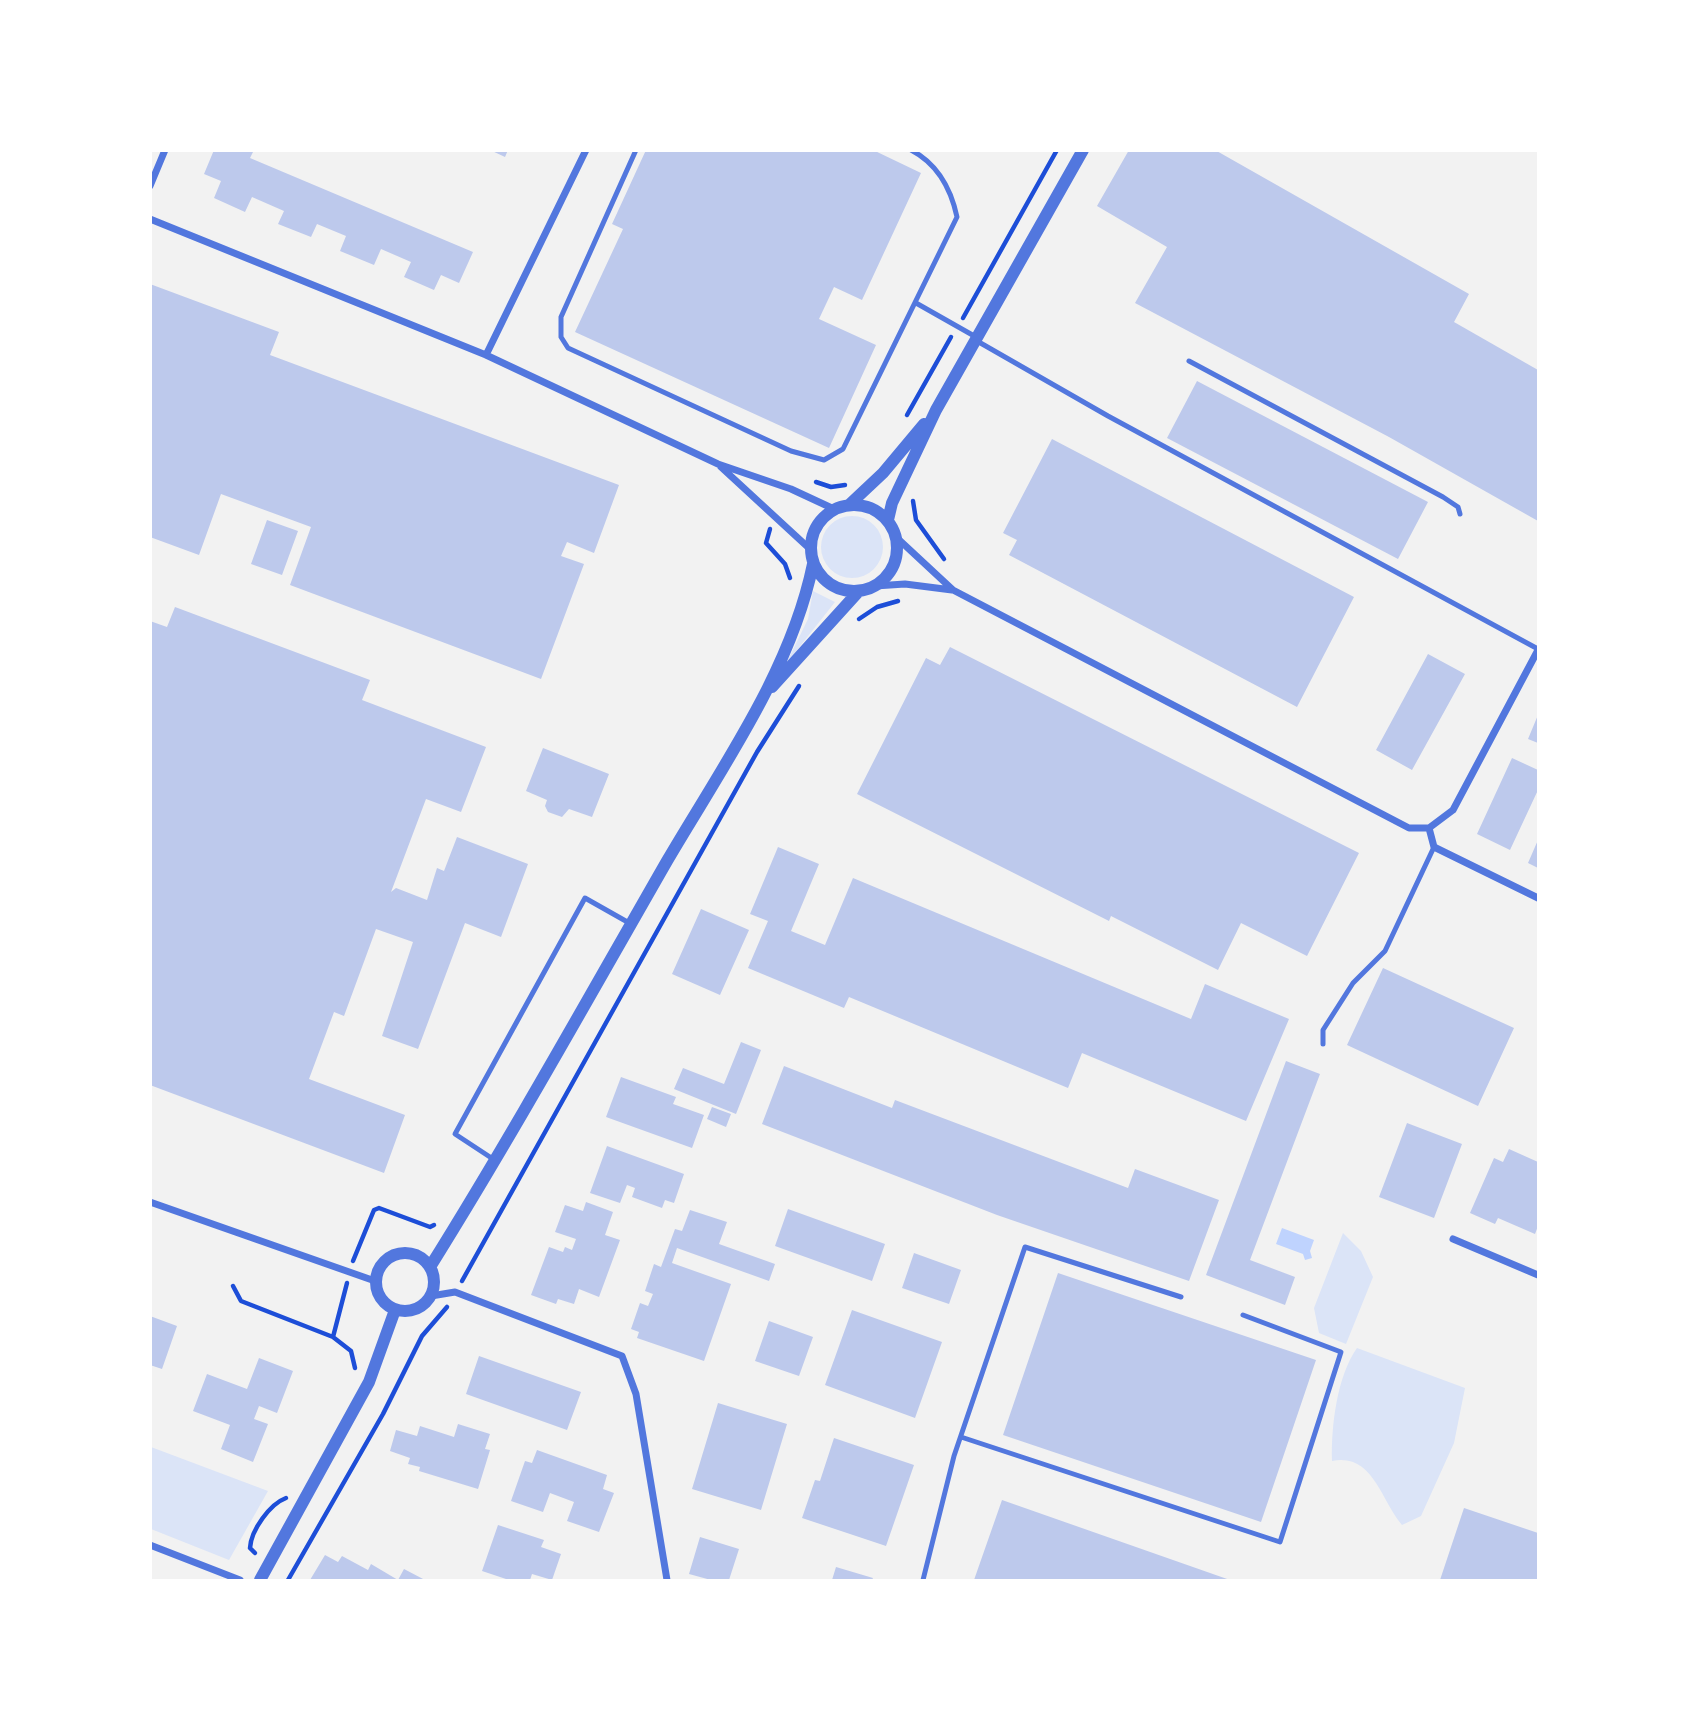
<!DOCTYPE html>
<html>
<head>
<meta charset="utf-8">
<style>
	body { margin:0 }
	#map { position:relative; width:1689px; height:1731px; overflow:hidden; background:#f2f2f2; font-family:"Roboto Condensed",sans-serif }
	canvas { display:block }
	.frame { position:absolute; inset:0; border:152px solid #fff; pointer-events:none }
</style>
</head>
<body>
<div id="map">
<canvas width="1689" height="1731"></canvas>
<div class="frame"></div>
</div>
<script>
const context = document.querySelector('canvas').getContext('2d');
context.lineJoin = 'round';
function fill(path, color) { context.fillStyle = color; context.fill(path, 'evenodd'); }
function trace(path, color, width, dash) { context.strokeStyle = color; context.lineWidth = width; context.lineCap = dash ? 'butt' : 'round'; context.setLineDash(dash || []); context.stroke(path); }
const green = new Path2D(`
	M821 547a31 31 0 1 1 62 0a31 31 0 1 1-62 0Z
	M 813,591 L 835,602 L 786,664 L 808,619 Z
	M 1343,1233 L 1361,1251 L 1373,1277 L 1346,1344 L 1319,1333 L 1314,1308 Z
	M 1357,1348 L 1465,1388 L 1454,1443 L 1421,1516 L 1402,1525 C 1380,1499 1373,1453 1332,1461 C 1331,1427 1337,1376 1357,1348 Z
	M 151,1447 L 268,1491 L 229,1560 L 151,1529 Z`);
const water = new Path2D(`
	M 1282,1228 L 1314,1240 L 1310,1251 L 1312,1258 L 1305,1260 L 1303,1254 L 1276,1244 Z`);
const building = new Path2D(`
	M 214,150 L 254,150 L 250,158 L 473,252 L 459,283 L 441,275 L 434,290 L 404,277 L 411,262 L 381,249 L 374,265 L 340,251 L 346,236 L 317,224 L 311,237 L 278,224 L 284,211 L 252,197 L 245,212 L 214,198 L 221,181 L 204,174 Z
	M 490,150 L 508,150 L 505,157 Z
	M 646,150 L 873,150 L 921,173 L 862,300 L 834,287 L 819,319 L 876,345 L 829,448 L 575,332 L 623,229 L 612,224 Z
	M 1129,150 L 1215,150 L 1469,294 L 1454,322 L 1538,370 L 1538,521 L 1389,437 L 1135,303 L 1167,247 L 1097,206 Z
	M 150,284 L 279,332 L 270,355 L 619,485 L 594,553 L 567,542 L 561,556 L 584,564 L 541,679 L 290,585 L 311,527 L 221,494 L 199,555 L 150,537 Z
	M 1197,381 L 1428,502 L 1398,559 L 1167,438 Z
	M 1052,439 L 1354,597 L 1297,707 L 1009,555 L 1017,540 L 1003,533 Z
	M 267,520 L 298,531 L 282,575 L 251,564 Z
	M 175,607 L 370,680 L 362,700 L 486,747 L 461,812 L 426,799 L 391,892 L 396,888 L 427,900 L 437,868 L 444,871 L 457,837 L 528,864 L 501,937 L 465,923 L 418,1049 L 382,1036 L 413,942 L 376,929 L 344,1016 L 334,1012 L 309,1079 L 405,1115 L 384,1173 L 150,1085 L 150,621 L 167,627 Z
	M 950,647 L 1359,853 L 1307,956 L 1241,923 L 1218,970 L 1111,916 L 1109,921 L 857,794 L 926,658 L 940,665 Z
	M 1428,654 L 1465,674 L 1412,770 L 1376,750 Z
	M 1538,715 L 1538,743 L 1528,739 Z
	M 543,748 L 609,774 L 592,817 L 569,809 L 562,817 L 548,812 L 545,806 L 547,800 L 526,791 Z
	M 1512,758 L 1538,770 L 1538,790 L 1510,850 L 1477,834 Z
	M 1538,840 L 1538,868 L 1528,863 Z
	M 778,847 L 819,864 L 791,931 L 825,945 L 853,878 L 1191,1019 L 1205,984 L 1289,1019 L 1246,1121 L 1082,1053 L 1068,1088 L 849,997 L 844,1008 L 748,968 L 768,921 L 750,914 Z
	M 701,909 L 749,930 L 720,995 L 672,974 Z
	M 1383,968 L 1514,1028 L 1478,1106 L 1347,1045 Z
	M 741,1042 L 761,1050 L 736,1114 L 674,1089 L 683,1068 L 724,1084 Z
	M 1286,1061 L 1320,1074 L 1250,1260 L 1295,1277 L 1285,1305 L 1206,1275 Z
	M 784,1066 L 892,1108 L 895,1100 L 1128,1188 L 1135,1169 L 1219,1200 L 1189,1281 L 997,1215 L 762,1124 Z
	M 621,1077 L 676,1097 L 673,1104 L 704,1115 L 692,1148 L 606,1117 Z
	M 712,1107 L 731,1114 L 726,1127 L 707,1119 Z
	M 1407,1123 L 1462,1144 L 1434,1218 L 1379,1197 Z
	M 607,1146 L 684,1174 L 674,1203 L 665,1200 L 662,1208 L 632,1197 L 635,1188 L 627,1185 L 620,1203 L 590,1193 Z
	M 1509,1149 L 1538,1162 L 1538,1226 L 1535,1234 L 1498,1218 L 1495,1224 L 1470,1213 L 1494,1158 L 1503,1162 Z
	M 586,1202 L 613,1212 L 605,1235 L 620,1240 L 599,1297 L 579,1289 L 574,1304 L 558,1299 L 556,1304 L 531,1295 L 549,1247 L 563,1252 L 565,1247 L 572,1250 L 576,1239 L 555,1232 L 565,1205 L 583,1211 Z
	M 788,1209 L 885,1244 L 872,1281 L 775,1246 Z
	M 690,1210 L 727,1222 L 719,1244 L 775,1264 L 769,1281 L 677,1248 L 672,1263 L 731,1284 L 704,1361 L 637,1338 L 639,1332 L 631,1329 L 640,1303 L 648,1306 L 653,1294 L 645,1291 L 654,1264 L 661,1267 L 675,1229 L 682,1231 Z
	M 914,1253 L 961,1270 L 949,1304 L 902,1288 Z
	M 1058,1273 L 1316,1360 L 1261,1522 L 1003,1435 Z
	M 852,1310 L 942,1342 L 915,1418 L 825,1385 Z
	M 150,1316 L 177,1326 L 162,1369 L 150,1365 Z
	M 769,1321 L 813,1337 L 799,1376 L 755,1361 Z
	M 479,1356 L 581,1392 L 567,1430 L 466,1394 Z
	M 259,1358 L 293,1371 L 277,1413 L 259,1406 L 254,1419 L 268,1424 L 253,1462 L 221,1449 L 230,1425 L 193,1411 L 207,1374 L 247,1389 Z
	M 718,1403 L 787,1424 L 761,1510 L 692,1489 Z
	M 458,1424 L 490,1434 L 485,1449 L 490,1450 L 478,1489 L 419,1471 L 420,1467 L 408,1464 L 410,1458 L 390,1451 L 396,1430 L 417,1436 L 420,1426 L 454,1437 Z
	M 834,1438 L 914,1465 L 886,1546 L 802,1518 L 815,1480 L 820,1481 Z
	M 537,1450 L 607,1475 L 603,1489 L 614,1493 L 599,1532 L 567,1521 L 574,1502 L 550,1493 L 543,1512 L 511,1501 L 525,1461 L 532,1463 Z
	M 1002,1500 L 1230,1580 L 974,1580 Z
	M 1464,1508 L 1538,1533 L 1538,1580 L 1440,1580 Z
	M 498,1525 L 544,1540 L 541,1547 L 561,1554 L 552,1580 L 532,1574 L 530,1580 L 509,1580 L 482,1571 Z
	M 700,1537 L 739,1549 L 729,1580 L 711,1580 L 689,1574 Z
	M 325,1555 L 338,1562 L 342,1556 L 368,1570 L 371,1564 L 398,1580 L 404,1569 L 425,1580 L 310,1580 Z
	M 836,1567 L 873,1578 L 872,1580 L 832,1580 Z`);
const path = new Path2D(`
	M 963,318 L 1057,150
	M 907,415 L 951,337
	M 816,482 L 831,487 L 845,485
	M 913,501 L 916,520 L 944,559
	M 770,529 L 766,543 L 785,564 L 790,578
	M 859,619 L 877,607 L 898,601
	M 353,1261 L 374,1210 L 379,1208 L 430,1227 L 434,1225
	M 462,1281 L 757,752 L 799,686
	M 347,1283 L 333,1337 L 351,1351 L 355,1368
	M 233,1286 L 241,1301 L 333,1337
	M 255,1553 L 250,1548 C 251,1530 270,1504 286,1498
	M 288,1580 L 383,1414 L 422,1336 L 447,1307`);
const service = new Path2D(`
	M 636,150 L 561,317 L 561,337 L 568,348 L 791,451 L 824,460 L 843,449 L 957,217 C 951,189 938,164 911,150
	M 916,303 L 976,337
	M 977,341 L 1108,416 L 1538,649
	M 1189,361 L 1443,497 L 1458,507 L 1460,514
	M 1323,1044 L 1323,1030 L 1353,983 L 1385,951 L 1434,847
	M 493,1159 L 455,1134 L 585,898 L 631,924
	M 961,1437 L 1280,1542 L 1341,1352 L 1243,1315
	M 923,1580 L 954,1456 L 1025,1247 L 1181,1297`);
const minor = new Path2D(`
	M 150,186 L 165,150
	M 150,219 L 486,355 L 718,464 L 791,489 L 834,509
	M 486,355 L 586,150
	M 721,467 L 811,550
	M 896,537 L 953,590 L 1409,828 L 1429,828 L 1453,810 L 1538,650
	M 875,586 L 905,584 L 952,590
	M 1429,828 L 1434,847 L 1538,898
	M 150,1202 L 375,1281
	M 1453,1239 L 1538,1275
	M 431,1296 L 455,1292 L 622,1356 L 636,1394 L 667,1580
	M 150,1545 L 240,1580`);
const tertiary = new Path2D(`
	M 850,504 L 883,473 L 924,424
	M811 548a43 43 0 1 1 86 0a43 43 0 1 1-86 0Z
	M 888,520 L 892,503 L 936,410 L 1083,150
	M 772,687 L 859,591
	M376 1282a29 29 0 1 1 58 0a29 29 0 1 1-58 0Z
	M 430,1267 C 513,1134 589,997 667,861 C 722,767 791,671 813,564
	M 260,1580 L 369,1382 L 395,1310`);
fill(green, '#dbe4f7');
fill(water, '#bfd3fe');
fill(building, '#bdc9ec');
trace(path, '#1d4ed8', 4.5);
trace(service, '#5277de', 5);
trace(minor, '#5277de', 7);
trace(tertiary, '#5277de', 12);
</script>
</body>
</html>
